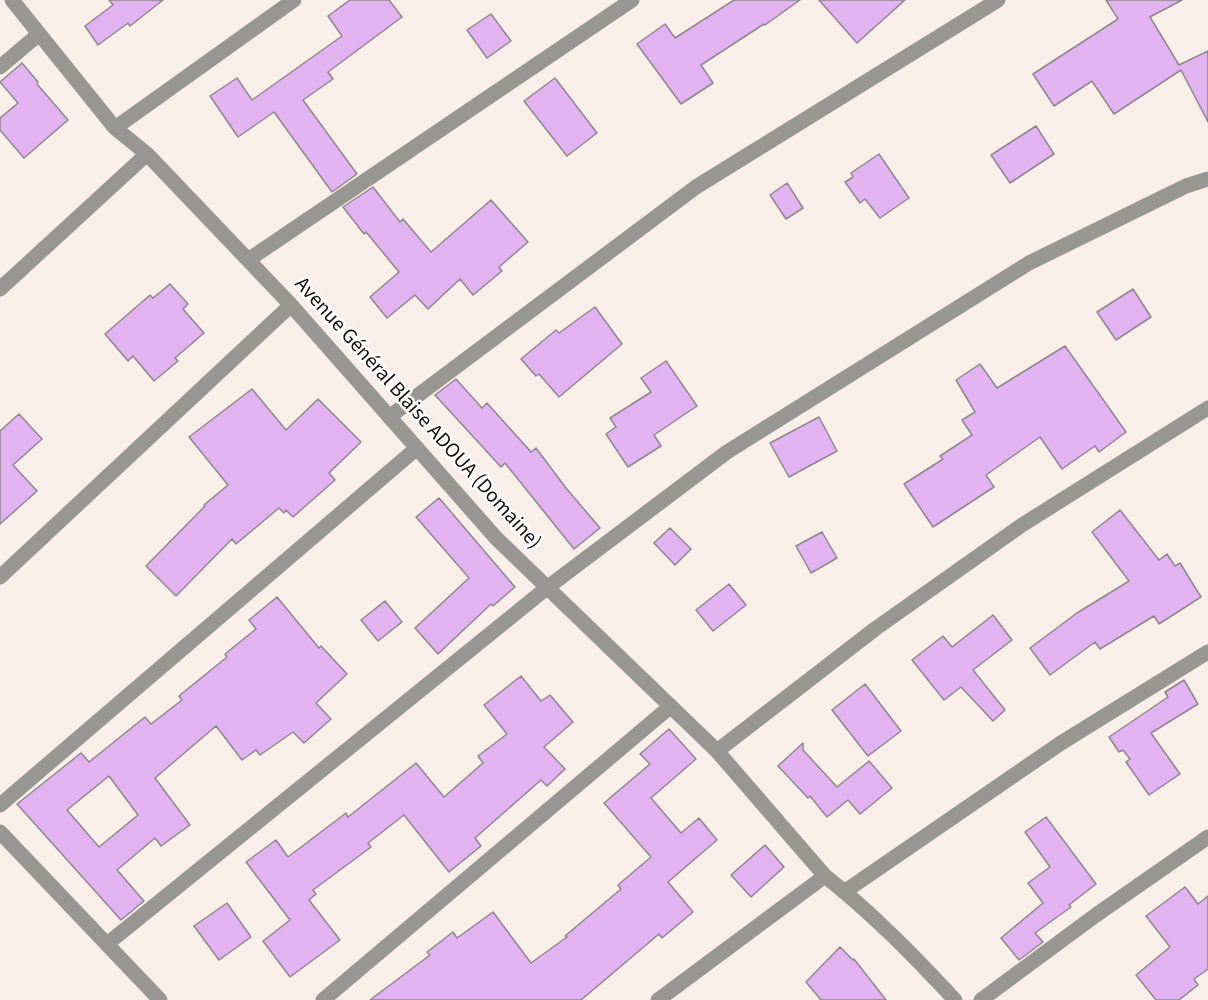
<!DOCTYPE html>
<html>
<head>
<meta charset="utf-8">
<style>
	body { margin:0 }
	canvas { display:block; background:#faefe8 }
</style>
</head>
<body>
<canvas width="1208" height="1000"></canvas>
<script>
const context = document.querySelector('canvas').getContext('2d');
context.lineJoin = 'round';
function fill(path, color) { context.fillStyle = color; context.fill(path, 'evenodd'); }
function trace(path, color, width, dash) { context.strokeStyle = color; context.lineWidth = width; context.lineCap = dash ? 'butt' : 'round'; context.setLineDash(dash || []); context.stroke(path); }
function label(font, color, halo, rows, align = 'center') {
  context.font = font + ' "Source Sans 3",sans-serif'; context.lineWidth = 5; context.setLineDash([]); context.textBaseline = 'middle'; context.strokeStyle = halo; context.fillStyle = color; for (const [text, x, y, turn = 0] of rows) {
    context.save(); context.translate(x, y); context.rotate((+turn || 0) * Math.PI / 180); context.textAlign = isNaN(turn) ? turn : align; if (halo) context.strokeText(text, 0, 0); context.fillText(text, 0, 0); context.restore();
  }
}
const building = new Path2D(`
	M 109,0 L 163,0 L 130,26 L 128,23 L 98,45 L 85,26 L 113,5 Z
	M 350,0 L 389,0 L 402,17 L 328,72 L 333,79 L 303,100 L 357,174 L 332,192 L 274,112 L 238,137 L 210,96 L 237,78 L 252,100 L 342,36 L 328,16 Z
	M 734,0 L 800,0 L 765,25 L 764,24 L 701,65 L 713,83 L 681,104 L 637,44 L 665,24 L 675,38 Z
	M 819,0 L 905,0 L 857,43 Z
	M 1106,0 L 1182,0 L 1150,17 L 1179,65 L 1208,51 L 1208,122 L 1181,70 L 1114,114 L 1092,81 L 1054,106 L 1033,74 L 1118,19 Z
	M 491,14 L 511,41 L 487,58 L 467,30 Z
	M 22,63 L 38,82 L 37,84 L 68,120 L 24,158 L 0,130 L 0,118 L 18,103 L 0,82 Z
	M 555,78 L 597,133 L 567,156 L 524,101 Z
	M 1036,126 L 1054,154 L 1010,183 L 991,155 Z
	M 879,154 L 909,198 L 880,218 L 865,199 L 860,203 L 845,182 L 853,177 L 851,173 Z
	M 787,183 L 803,208 L 786,219 L 770,195 Z
	M 373,187 L 400,222 L 403,219 L 431,252 L 491,200 L 528,242 L 499,267 L 502,271 L 473,295 L 460,279 L 428,309 L 415,295 L 387,318 L 370,297 L 399,272 L 366,232 L 364,234 L 343,207 Z
	M 170,284 L 188,304 L 183,309 L 204,333 L 175,358 L 178,361 L 154,381 L 133,356 L 128,361 L 105,334 L 150,295 L 153,298 Z
	M 1133,289 L 1151,317 L 1116,340 L 1097,312 Z
	M 595,307 L 622,344 L 559,397 L 539,374 L 536,376 L 521,359 L 556,330 L 559,333 Z
	M 1065,346 L 1126,432 L 1099,452 L 1095,446 L 1062,469 L 1040,437 L 986,475 L 994,487 L 933,527 L 904,484 L 943,459 L 940,456 L 972,435 L 962,420 L 975,412 L 956,380 L 980,364 L 997,388 Z
	M 666,361 L 697,406 L 654,435 L 661,446 L 628,467 L 606,434 L 616,427 L 610,418 L 651,392 L 641,378 Z
	M 456,379 L 482,408 L 487,403 L 531,452 L 536,448 L 566,488 L 600,528 L 574,549 L 505,463 L 501,467 L 435,395 Z
	M 252,389 L 286,430 L 318,399 L 361,442 L 329,473 L 335,480 L 293,517 L 286,510 L 284,513 L 279,508 L 236,544 L 232,539 L 176,596 L 146,566 L 205,506 L 204,505 L 228,485 L 189,437 Z
	M 19,414 L 42,439 L 13,465 L 37,491 L 0,524 L 0,431 Z
	M 819,417 L 837,451 L 789,477 L 770,443 Z
	M 439,498 L 515,587 L 493,606 L 491,604 L 438,654 L 415,628 L 469,578 L 416,517 Z
	M 1120,510 L 1159,560 L 1167,554 L 1175,566 L 1180,563 L 1201,597 L 1159,624 L 1154,616 L 1100,649 L 1095,642 L 1050,675 L 1030,648 L 1077,613 L 1129,581 L 1092,532 Z
	M 670,528 L 691,549 L 675,565 L 654,543 Z
	M 822,532 L 837,558 L 811,573 L 796,546 Z
	M 729,584 L 746,605 L 713,631 L 696,610 Z
	M 277,597 L 319,648 L 321,646 L 347,674 L 316,703 L 331,719 L 304,743 L 293,732 L 260,755 L 256,750 L 242,760 L 216,726 L 155,778 L 190,825 L 161,846 L 155,838 L 117,870 L 144,901 L 121,920 L 17,804 L 81,753 L 89,762 L 145,717 L 151,724 L 182,700 L 179,696 L 227,657 L 225,654 L 256,629 L 249,620 ZM 109,776 L 138,815 L 99,847 L 67,810 Z
	M 385,601 L 402,622 L 378,641 L 361,620 Z
	M 993,615 L 1012,640 L 973,670 L 1005,710 L 993,721 L 961,687 L 944,700 L 912,660 L 943,636 L 952,647 Z
	M 521,676 L 541,701 L 550,695 L 573,722 L 544,747 L 565,769 L 547,786 L 541,780 L 475,838 L 481,846 L 449,872 L 404,815 L 368,843 L 371,847 L 313,890 L 316,894 L 309,900 L 340,940 L 290,977 L 263,941 L 290,920 L 246,862 L 276,840 L 288,857 L 346,813 L 348,817 L 416,763 L 444,797 L 483,763 L 478,756 L 507,734 L 484,705 Z
	M 1184,680 L 1198,704 L 1151,733 L 1180,774 L 1149,795 L 1126,762 L 1130,759 L 1123,750 L 1119,752 L 1109,737 L 1168,697 L 1165,692 Z
	M 865,684 L 901,731 L 868,756 L 832,710 Z
	M 669,729 L 696,759 L 651,798 L 681,833 L 699,818 L 717,840 L 668,882 L 693,912 L 662,938 L 659,934 L 581,1000 L 370,1000 L 430,955 L 427,952 L 453,932 L 457,938 L 493,912 L 531,963 L 567,937 L 565,936 L 621,889 L 618,885 L 651,857 L 604,803 L 650,764 L 640,754 Z
	M 803,743 L 803,750 L 837,787 L 869,761 L 892,788 L 860,814 L 848,800 L 827,817 L 810,796 L 808,798 L 778,766 Z
	M 1046,817 L 1096,884 L 1069,905 L 1071,907 L 1035,933 L 1043,942 L 1019,960 L 1001,938 L 1043,903 L 1028,883 L 1050,867 L 1025,832 Z
	M 765,845 L 784,867 L 751,897 L 731,875 Z
	M 1185,887 L 1198,904 L 1208,896 L 1208,969 L 1194,979 L 1198,985 L 1179,1000 L 1156,1000 L 1136,975 L 1170,947 L 1146,916 Z
	M 227,903 L 251,937 L 219,960 L 194,926 Z
	M 840,947 L 853,960 L 854,959 L 886,1000 L 821,1000 L 806,982 Z`);
const minor = new Path2D(`
	M 12,0 L 115,128 L 147,154 L 291,305 L 496,538 L 717,751 L 825,876 C 872,913 914,956 955,1000
	M 0,67 L 39,34
	M 115,128 L 294,0
	M 248,260 L 632,0
	M 0,289 L 147,154
	M 389,417 L 696,187 L 998,0
	M 0,577 L 291,305
	M 717,751 L 875,629 L 1022,525 L 1208,408
	M 0,805 L 417,448
	M 0,832 L 160,1000
	M 844,892 L 1061,743 L 1208,652
	M 107,944 L 548,587 L 727,452 L 1029,263 L 1186,186 L 1208,179
	M 323,1000 L 671,706
	M 658,1000 L 825,876
	M 981,1000 L 1096,915 L 1208,837`);
const streetNames = [
	["Avenue Général Blaise ADOUA (Domaine)",417,414,48]
];
fill(building, '#e2b2f1');
trace(building, '#8d878f', 1.5);
trace(minor, '#989692', 15);
label('21px', '#13100d', '#fff', streetNames);
</script>
</body>
</html>
